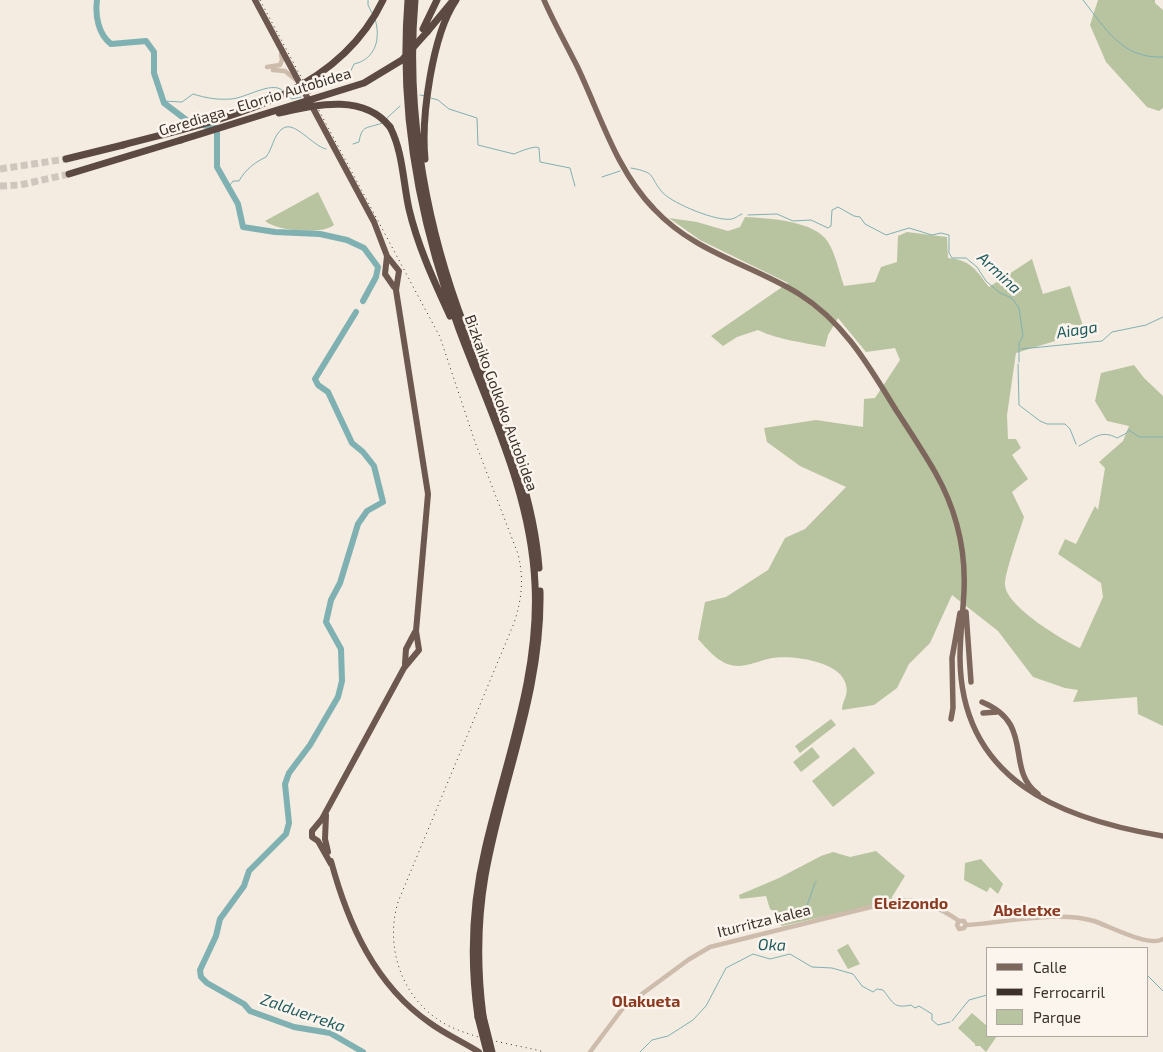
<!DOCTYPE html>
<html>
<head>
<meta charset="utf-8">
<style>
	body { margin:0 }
	#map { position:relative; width:1163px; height:1052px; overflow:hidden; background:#f4ebe1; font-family:"Exo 2",sans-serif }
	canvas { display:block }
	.legend { position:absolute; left:986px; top:947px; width:162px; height:90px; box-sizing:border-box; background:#fbf5ee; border:1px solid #aea6a0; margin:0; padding:6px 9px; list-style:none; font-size:15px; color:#3b302b }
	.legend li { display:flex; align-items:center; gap:10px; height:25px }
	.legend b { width:25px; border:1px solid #aea6a0 }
</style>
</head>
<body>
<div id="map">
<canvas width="1163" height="1052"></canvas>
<ul class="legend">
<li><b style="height:6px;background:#7d675c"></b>Calle</li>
<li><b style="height:6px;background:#3b302b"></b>Ferrocarril</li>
<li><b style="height:14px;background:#b8c4a0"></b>Parque</li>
</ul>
</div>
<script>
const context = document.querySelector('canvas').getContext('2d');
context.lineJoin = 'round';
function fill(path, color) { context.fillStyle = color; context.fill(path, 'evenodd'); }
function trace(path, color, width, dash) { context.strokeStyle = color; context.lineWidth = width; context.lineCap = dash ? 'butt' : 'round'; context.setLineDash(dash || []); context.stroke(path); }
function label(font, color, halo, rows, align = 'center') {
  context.font = font + ' "Exo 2",sans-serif'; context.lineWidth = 5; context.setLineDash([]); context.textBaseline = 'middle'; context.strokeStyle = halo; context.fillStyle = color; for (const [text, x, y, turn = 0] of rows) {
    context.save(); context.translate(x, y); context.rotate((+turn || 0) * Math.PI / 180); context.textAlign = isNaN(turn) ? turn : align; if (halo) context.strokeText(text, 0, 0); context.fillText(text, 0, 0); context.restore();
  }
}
const green = new Path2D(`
	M 1098,0 L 1155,0 L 1155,3 L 1163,10 L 1163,108 L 1159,111 L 1147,107 L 1106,62 L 1090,25 Z
	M 318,192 L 334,225 C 322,235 277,231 265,221 Z
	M 745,217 C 768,218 816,221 828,242 C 836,255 839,272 844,286 L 875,282 L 881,267 L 897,262 L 898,236 L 907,232 L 947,237 L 948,258 C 971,260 976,270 989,287 L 1032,259 L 1043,294 L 1070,286 L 1083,326 L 1062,323 L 1055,341 L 1016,353 L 1007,415 L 1008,439 L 1016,439 L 1021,448 L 1012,455 L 1028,479 L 1012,492 L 1024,517 C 1020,530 1004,575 1005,585 C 1006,606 1062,640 1080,648 L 1103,597 L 1101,583 L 1058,554 L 1065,539 L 1076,544 L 1095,506 L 1098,510 L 1105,468 L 1099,462 L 1123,441 L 1129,426 L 1107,421 L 1095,401 L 1101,373 L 1134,365 L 1144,378 L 1163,396 L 1163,726 L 1138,714 L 1137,697 L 1073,702 L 1078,690 L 1065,688 L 1033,677 L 998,631 L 952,595 L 930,643 L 909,664 L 897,688 L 874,705 L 842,710 C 842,701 849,695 846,685 C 841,661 792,655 772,658 C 761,660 749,666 738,666 C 721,666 709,651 698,639 L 705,602 L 726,597 L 768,570 L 785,538 L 805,529 L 846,487 L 800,466 L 767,442 L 764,428 L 816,420 L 863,427 L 864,399 L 875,398 L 900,360 L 895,348 L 866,352 L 838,318 L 828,335 L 825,347 C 802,342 779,340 758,330 L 737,337 L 723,346 L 711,336 L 788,283 L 700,240 L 669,218 L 697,222 L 728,231 L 740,227 Z
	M 831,719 L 836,725 L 800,753 L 795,746 Z
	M 812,747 L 820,757 L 801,772 L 793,762 Z
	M 854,747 L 875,773 L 833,807 L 812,781 Z
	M 876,851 L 905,876 L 892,897 L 893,900 L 879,904 L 782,926 L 779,923 L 777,913 L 770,909 L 766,896 L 740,899 L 739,895 L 779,878 L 821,856 L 833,852 L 850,857 Z
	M 981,859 L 1003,884 L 998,894 L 990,887 L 987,892 L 964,880 L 965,863 Z
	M 848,944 L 860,964 L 848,969 L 837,950 Z
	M 972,1013 L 987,1026 L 987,1036 L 997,1036 L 986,1052 L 980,1046 L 975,1046 L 975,1044 L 958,1028 Z`);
const stream = new Path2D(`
	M 368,0 L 368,5 L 372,13
	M 1083,0 C 1106,29 1122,59 1163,57
	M 343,79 L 348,77 L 354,64 C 376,59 381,38 375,19
	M 286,95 L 292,99 L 301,97
	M 420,95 L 425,96
	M 431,98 L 438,100 L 449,109 L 477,118 L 478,145 L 514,154 C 521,151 528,148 536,147 L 539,148 L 540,162 L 570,168 L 575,186
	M 163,101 L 182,102 L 193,94 C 206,98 217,100 231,99 C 246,98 271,81 282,90
	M 386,119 L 400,106
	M 353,144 L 359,142 C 362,124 367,129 382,123
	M 631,168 C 658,173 648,176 663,193 C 674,204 717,222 732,219 C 736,218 739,215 742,214
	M 602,177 L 620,171
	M 228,188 L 233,181 L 239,181 C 245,170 255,162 266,157 C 273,148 273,136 282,129 C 294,119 312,146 326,149
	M 748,215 L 777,214 L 793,221 L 811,220 L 828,228 L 831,226 L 832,210 L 838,207 L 854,216 L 860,217 L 865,224 L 886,235 L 909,228 L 932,235 L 941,233 L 949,235 L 949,253 L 952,258 L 966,258 L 977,267 L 986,281 L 1000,293 L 1012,298 L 1019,308 L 1023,336 L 1019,343 L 1019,362
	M 1021,349 L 1102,341 L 1112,332 L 1146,325 L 1163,317
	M 1018,364 L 1019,405 L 1040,421 L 1047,424 L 1065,424 L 1070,429 L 1076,444
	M 1079,446 C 1093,439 1101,429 1117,438 L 1125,434 L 1129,430 L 1139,437 L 1163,437
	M 816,882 L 816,881
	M 805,911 L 815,883
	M 1147,975 L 1163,991
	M 952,1021 L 969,1000 L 987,995
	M 640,1052 L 652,1040 L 668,1036 L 693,1020 L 706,1006 L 726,968 L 753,954 L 770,959 L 790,954 L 812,967 L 832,968 L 853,974 L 862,986 L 873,992 L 877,989 L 883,990 C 893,1002 893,1009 911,1005 L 915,1008 L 919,1006 L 932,1014 L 932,1020 L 938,1025 L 950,1022`);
const river = new Path2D(`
	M 97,0 C 95,15 98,34 111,44 L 146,41 L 154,52 L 154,73 L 164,103 L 189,122 L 217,128 L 217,167 L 238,204 L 243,227 L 275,232 L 320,234 L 347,240 L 364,248 L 378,267 L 376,277 L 363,301
	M 356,312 L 315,379 L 318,385 L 328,392 L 352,443 L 363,452 L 374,466 L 383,502 L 367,511 L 358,524 L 340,583 L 331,600 L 326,622 L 341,649 L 342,681 L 338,697 L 310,745 L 289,773 L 285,784 L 289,823 L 286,834 L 249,871 L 244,886 L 220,919 L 216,936 L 200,970 L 201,977 L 207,983 L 244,1004 L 250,1011 L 294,1027 L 330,1033 L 363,1052`);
const motorwayTunnel = new Path2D(`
	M 0,169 L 66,159
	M 0,186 L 20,185 L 69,174`);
const tertiary = new Path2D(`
	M 267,67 L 280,65 L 282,60 L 281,54
	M 273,70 L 285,71 L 296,80
	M 959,921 L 957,925 L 959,929 L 964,928 L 966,925
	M 966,925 C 1003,923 1059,910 1094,921 C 1109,926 1150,948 1163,939
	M 590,1052 L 623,1008 L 688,960 L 710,947 L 899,900 C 921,900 941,908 959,921 L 964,921 L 966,925`);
const primary = new Path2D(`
	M 544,0 C 554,23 566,44 577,66 C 600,114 616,170 654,209 C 695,253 750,264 799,294 C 844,322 869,366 896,410 C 909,430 923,451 935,472 C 956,509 966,548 964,591 C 963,613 960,636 960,658 C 961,780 1060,819 1163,836
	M 966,612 L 971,682
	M 982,702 C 1036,724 1004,769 1038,794
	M 983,713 L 997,712
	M 951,719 L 953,708 L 952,658 L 960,613`);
const trunk = new Path2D(`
	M 255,0 L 374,222 L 387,256 L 385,274 L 394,287
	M 405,664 L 406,649 L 415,632
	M 326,815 L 325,839 L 328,852
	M 331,861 C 348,924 375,985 430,1023 C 445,1034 463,1042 479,1052
	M 331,864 L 318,841 L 312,837 L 312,831 L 322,819 L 404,668 L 419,650 L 416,631 L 428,494 L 396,290 L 399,271 L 387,256`);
const motorway = new Path2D(`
	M 408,0 C 399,112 420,224 459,329 C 490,412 531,493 535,584 C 540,676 505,762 485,850 C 472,905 470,961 478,1017
	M 415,0 C 406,104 423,211 458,309 C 489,394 532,476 539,568
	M 423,29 L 437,0
	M 427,32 L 451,3
	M 390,127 C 403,152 403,182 409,209 C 418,247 434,281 450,316
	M 66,159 L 123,145
	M 425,159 C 421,118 432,35 456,0
	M 69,174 L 181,140
	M 483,1016 C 477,970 477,923 485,876 C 502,779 542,692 540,591`);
const rail = new Path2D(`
	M 260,0 L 440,337 L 475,442 L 518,554 C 524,578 522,599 514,623 L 398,902 C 384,949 403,1003 449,1026 C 478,1040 513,1044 545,1052`);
const motorwayBridge = new Path2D(`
	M 279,113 C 316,105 363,93 390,127
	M 181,140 L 364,83 L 402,60 L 427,32
	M 123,145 C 220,119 336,99 383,0
	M 483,1016 L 492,1052
	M 478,1017 L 487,1052`);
const streetNames = [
	["Gerediaga - Elorrio Autobidea",255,102,-17],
	["Bizkaiko Golkoko Autobidea",501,403,70],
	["Iturritza kalea",764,921,-14]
];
const waterNames = [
	["Armina",999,273,43],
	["Aiaga",1077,330,-9],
	["Oka",772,945,1],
	["Zalduerreka",303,1013,19]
];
const neighbourhoodNames = [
	["Eleizondo",911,904],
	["Abeletxe",1027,911],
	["Olakueta",646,1002]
];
fill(green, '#b8c4a0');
trace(stream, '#7fb0b2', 1);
trace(river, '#7fb0b2', 6);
trace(motorwayTunnel, '#cfc6bd', 7, [7, 3.5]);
trace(tertiary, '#cdbbac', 4.5);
trace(primary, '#7d675c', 5.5);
trace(trunk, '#6c584f', 6);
trace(motorway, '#5c4a42', 7);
trace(rail, '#3b302b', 1, [1, 4]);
trace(motorwayBridge, '#5c4a42', 7);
label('15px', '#3b302b', '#fbf5ee', streetNames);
label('italic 16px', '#1f5a5e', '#fbf5ee', waterNames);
label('bold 16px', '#8c3b22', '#fbf5ee', neighbourhoodNames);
</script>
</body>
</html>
